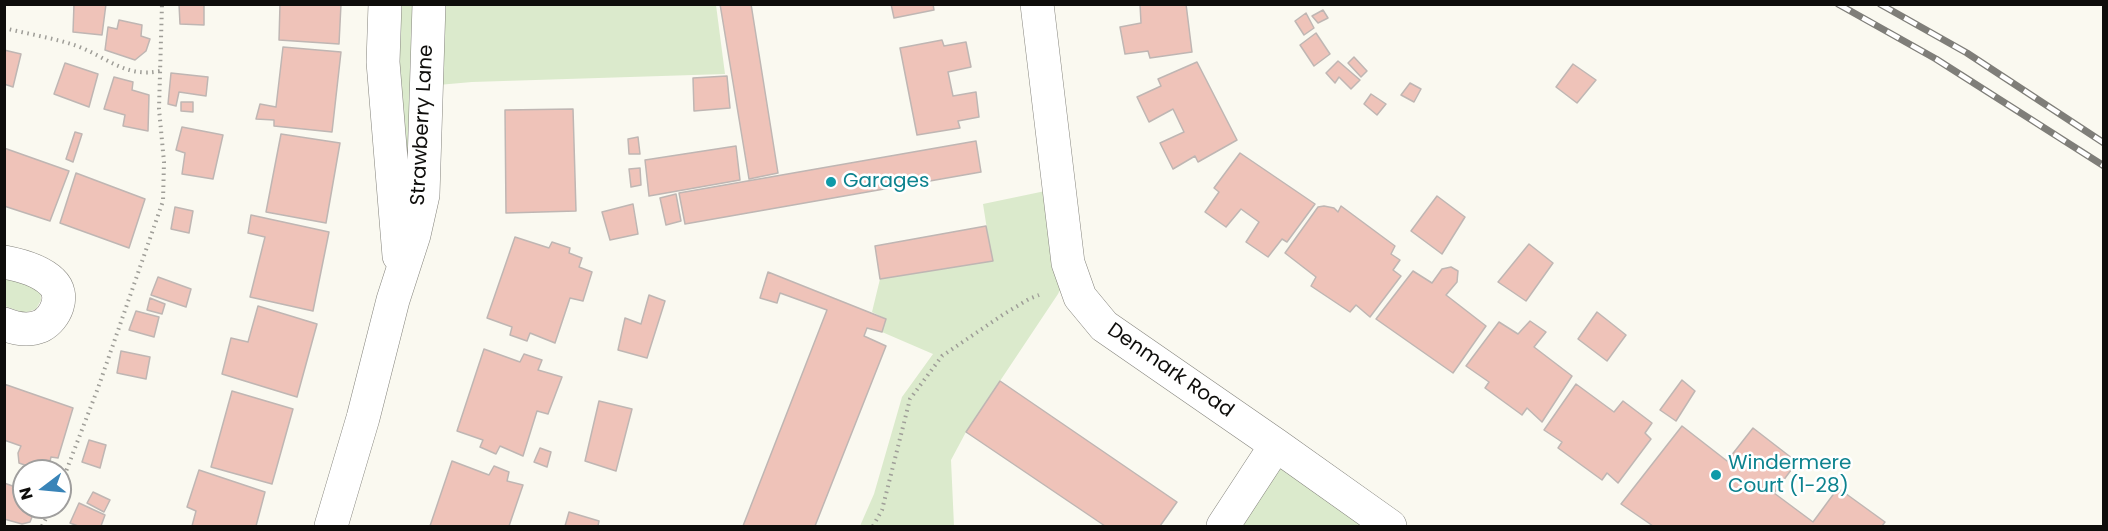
<!DOCTYPE html>
<html>
<head>
<meta charset="utf-8">
<style>
	body { margin:0 }
	#map { position:relative; width:2108px; height:531px; overflow:hidden; background:#faf9f0; font-family:Poppins,sans-serif }
	canvas { display:block }
	.frame { position:absolute; inset:0; border:6px solid #0e0d0b; pointer-events:none }
	.north { position:absolute; left:12px; top:459px; width:60px; height:60px; box-sizing:border-box; background:#fff; border:2px solid #9f9e9d; border-radius:50%; rotate:254deg; font-size:16px; font-weight:700; line-height:24px; text-align:center; color:#0e0d0b }
	.north::after { content:''; display:block; margin:auto; width:21px; height:27px; background:#3984b8; clip-path:polygon(50% 0,100% 100%,50% 72%,0 100%) }
</style>
</head>
<body>
<div id="map">
<canvas width="2108" height="531"></canvas>
<div class="frame"></div>
<div class="north">N</div>
</div>
<script>
const context = document.querySelector('canvas').getContext('2d');
context.lineJoin = 'round';
function fill(path, color) { context.fillStyle = color; context.fill(path, 'evenodd'); }
function trace(path, color, width, dash) { context.strokeStyle = color; context.lineWidth = width; context.lineCap = dash ? 'butt' : 'round'; context.setLineDash(dash || []); context.stroke(path); }
function label(font, color, halo, rows, align = 'center') {
  context.font = font + ' Poppins,sans-serif'; context.lineWidth = 5; context.setLineDash([]); context.textBaseline = 'middle'; context.strokeStyle = halo; context.fillStyle = color; for (const [text, x, y, turn = 0] of rows) {
    context.save(); context.translate(x, y); context.rotate((+turn || 0) * Math.PI / 180); context.textAlign = isNaN(turn) ? turn : align; if (halo) context.strokeText(text, 0, 0); context.fillText(text, 0, 0); context.restore();
  }
}
const green = new Path2D(`
	M 390,5 L 423,5 L 403,259 Z
	M 439,5 L 716,5 L 725,74 L 472,82 L 438,85 Z
	M 1050,190 L 1067,276 L 1058,294 L 966,432 L 951,460 L 954,526 L 860,526 L 874,494 L 902,397 L 933,354 L 882,332 L 886,319 L 872,312 L 880,279 L 992,261 L 983,204 Z
	M 4,276 L 40,289 L 41,300 L 36,309 L 24,313 L 5,306 Z
	M 1278,457 L 1374,526 L 1232,526 Z`);
const building = new Path2D(`
	M 74,4 L 106,4 L 102,35 L 73,32 Z
	M 179,4 L 204,4 L 204,25 L 180,24 Z
	M 280,4 L 341,4 L 339,44 L 279,40 Z
	M 720,4 L 751,4 L 778,173 L 749,179 Z
	M 891,4 L 933,4 L 934,10 L 894,18 Z
	M 1140,4 L 1186,4 L 1192,52 L 1150,58 L 1148,51 L 1125,54 L 1120,27 L 1141,23 Z
	M 1323,10 L 1328,18 L 1318,23 L 1312,16 Z
	M 1306,13 L 1314,28 L 1304,35 L 1295,21 Z
	M 119,20 L 142,25 L 141,36 L 150,39 L 146,51 L 135,60 L 105,50 L 108,27 L 117,29 Z
	M 1316,33 L 1330,54 L 1314,66 L 1300,45 Z
	M 942,40 L 944,46 L 966,42 L 971,67 L 948,72 L 953,96 L 976,92 L 979,117 L 958,121 L 960,128 L 917,135 L 900,48 Z
	M 283,47 L 341,52 L 332,132 L 274,126 L 274,120 L 256,119 L 260,104 L 276,107 Z
	M 4,50 L 21,54 L 13,87 L 4,84 Z
	M 1354,57 L 1367,71 L 1361,77 L 1348,63 Z
	M 1338,61 L 1360,80 L 1351,89 L 1339,77 L 1335,83 L 1326,73 Z
	M 1197,62 L 1237,140 L 1198,162 L 1195,156 L 1173,169 L 1160,143 L 1184,132 L 1173,109 L 1149,122 L 1137,97 L 1161,86 L 1158,79 Z
	M 65,63 L 98,74 L 89,107 L 54,94 Z
	M 1573,64 L 1596,80 L 1577,103 L 1556,87 Z
	M 171,73 L 208,77 L 206,96 L 179,92 L 176,106 L 168,104 Z
	M 727,76 L 730,108 L 694,111 L 693,78 Z
	M 114,77 L 133,82 L 132,90 L 149,95 L 148,131 L 123,126 L 125,115 L 104,109 Z
	M 1410,83 L 1421,89 L 1414,102 L 1401,95 Z
	M 1371,94 L 1386,104 L 1377,115 L 1364,104 Z
	M 181,102 L 193,102 L 193,112 L 181,111 Z
	M 573,109 L 576,211 L 506,213 L 505,110 Z
	M 182,127 L 223,135 L 213,179 L 182,174 L 185,153 L 176,150 Z
	M 75,132 L 82,134 L 73,162 L 66,159 Z
	M 281,134 L 340,143 L 326,223 L 266,212 Z
	M 638,137 L 640,154 L 629,154 L 628,139 Z
	M 976,141 L 981,172 L 685,224 L 679,193 Z
	M 736,146 L 740,180 L 649,196 L 645,160 Z
	M 4,148 L 69,171 L 50,221 L 4,206 Z
	M 1240,153 L 1315,204 L 1287,242 L 1282,239 L 1268,257 L 1246,242 L 1259,222 L 1241,209 L 1226,227 L 1205,212 L 1219,192 L 1214,188 Z
	M 640,168 L 641,185 L 631,187 L 629,169 Z
	M 76,173 L 145,199 L 129,248 L 60,223 Z
	M 676,194 L 681,221 L 666,225 L 660,198 Z
	M 1437,196 L 1465,217 L 1442,254 L 1411,231 Z
	M 633,204 L 638,234 L 610,240 L 602,212 Z
	M 1324,206 L 1334,208 L 1338,212 L 1341,206 L 1395,246 L 1391,254 L 1400,260 L 1393,270 L 1401,276 L 1370,317 L 1356,305 L 1350,312 L 1311,286 L 1316,277 L 1285,253 L 1318,207 Z
	M 175,207 L 193,211 L 189,233 L 171,229 Z
	M 251,215 L 329,232 L 313,311 L 250,297 L 265,237 L 248,233 Z
	M 986,226 L 993,261 L 880,279 L 875,246 Z
	M 515,237 L 549,248 L 552,242 L 570,248 L 569,253 L 582,258 L 579,267 L 592,272 L 583,301 L 570,298 L 555,343 L 530,333 L 527,341 L 510,335 L 512,327 L 487,318 Z
	M 1529,244 L 1553,263 L 1526,301 L 1498,282 Z
	M 1451,267 L 1458,271 L 1457,282 L 1446,295 L 1486,326 L 1453,373 L 1376,319 L 1413,271 L 1432,283 L 1442,269 Z
	M 768,272 L 886,319 L 882,332 L 867,328 L 864,336 L 886,346 L 815,526 L 743,526 L 827,310 L 780,293 L 777,303 L 760,298 Z
	M 158,277 L 191,289 L 186,307 L 151,295 Z
	M 649,295 L 665,301 L 647,358 L 618,350 L 625,318 L 641,324 Z
	M 150,298 L 165,304 L 162,314 L 147,310 Z
	M 258,306 L 317,324 L 297,397 L 222,374 L 231,338 L 248,342 Z
	M 136,311 L 159,317 L 154,337 L 129,330 Z
	M 1597,312 L 1626,335 L 1607,361 L 1578,339 Z
	M 1530,321 L 1546,332 L 1534,347 L 1572,376 L 1542,422 L 1527,408 L 1522,415 L 1485,388 L 1489,382 L 1466,366 L 1499,322 L 1518,334 Z
	M 484,349 L 520,362 L 524,354 L 542,360 L 538,370 L 562,377 L 548,414 L 537,411 L 523,456 L 500,446 L 496,454 L 480,447 L 483,440 L 457,431 Z
	M 121,351 L 150,357 L 146,379 L 117,373 Z
	M 1682,380 L 1695,391 L 1676,421 L 1660,410 Z
	M 1000,381 L 1177,502 L 1160,526 L 1105,526 L 966,432 Z
	M 4,384 L 73,408 L 58,458 L 51,457 L 48,469 L 39,470 L 19,463 L 18,453 L 21,446 L 4,440 Z
	M 1576,384 L 1614,412 L 1623,401 L 1652,423 L 1645,433 L 1651,439 L 1618,483 L 1607,473 L 1602,480 L 1558,448 L 1562,442 L 1544,430 Z
	M 232,391 L 293,409 L 272,484 L 211,467 Z
	M 599,401 L 632,409 L 616,471 L 585,461 Z
	M 1682,426 L 1727,461 L 1753,428 L 1797,462 L 1774,493 L 1813,522 L 1838,488 L 1885,522 L 1882,526 L 1653,526 L 1621,504 Z
	M 89,440 L 106,445 L 100,468 L 82,462 Z
	M 540,448 L 551,452 L 547,467 L 534,462 Z
	M 452,461 L 489,475 L 494,466 L 509,472 L 507,481 L 523,485 L 509,526 L 430,526 Z
	M 199,470 L 265,492 L 256,526 L 192,526 L 196,511 L 187,507 Z
	M 4,483 L 24,490 L 24,507 L 36,507 L 30,522 L 22,524 L 4,519 Z
	M 93,492 L 110,500 L 104,512 L 87,503 Z
	M 79,503 L 105,515 L 101,526 L 78,526 L 70,523 Z
	M 569,512 L 599,521 L 598,526 L 565,526 Z`);
const path = new Path2D(`
	M 4,28 C 28,34 54,38 77,46 C 107,57 125,78 160,71
	M 60,487 L 98,388 L 163,201 L 164,162 L 159,109 L 162,4
	M 42,526 L 52,507
	M 873,526 L 882,510 L 910,399 L 942,356 L 1004,314 L 1029,299 L 1039,295`);
const street = new Path2D(`
	M 385,4 L 383,62 L 399,256
	M 1037,4 L 1068,263 L 1080,297 L 1104,326 L 1276,445 L 1390,526
	M 4,262 C 20,265 41,271 52,282 C 66,295 56,318 41,326 C 29,331 16,329 4,324
	M 331,526 L 363,418 L 393,300 L 414,235 L 423,195 L 429,4
	M 1223,526 L 1276,445`);
const rail = new Path2D(`
	M 1838,4 L 1936,59 L 2104,166
	M 1880,4 L 1967,53 L 2104,143`);
const markers = [
	[831,182,6,"#0f9aa8"],
	[1716,475,6,"#0f9aa8"]
];
const streetNames = [
	["Strawberry Lane",423,125,-87],
	["Denmark Road",1170,371,35]
];
const cultureNames = [
	["Garages",843,182],
	["Windermere",1728,464],
	["Court (1-28)",1728,487]
];
fill(green, '#dbeacc');
fill(building, '#efc3b9');
trace(building, '#bfb6b3', 1.5);
trace(street, '#85847d', 34);
trace(path, '#9f9e98', 4, [1.5, 4.5]);
trace(street, '#fff', 33);
trace(rail, '#7f7e79', 7);
trace(rail, '#fff', 4.5, [14]);
for (const [x, y, r, color] of markers) { const dot = new Path2D(); dot.arc(x, y, r, 0, 2 * Math.PI); context.fillStyle = color; context.fill(dot); trace(dot, '#fff', 2); }
label('20px', '#0e0d0b', '#fff', streetNames);
label('20px', '#0d838f', '#fff', cultureNames, 'left');
</script>
</body>
</html>
